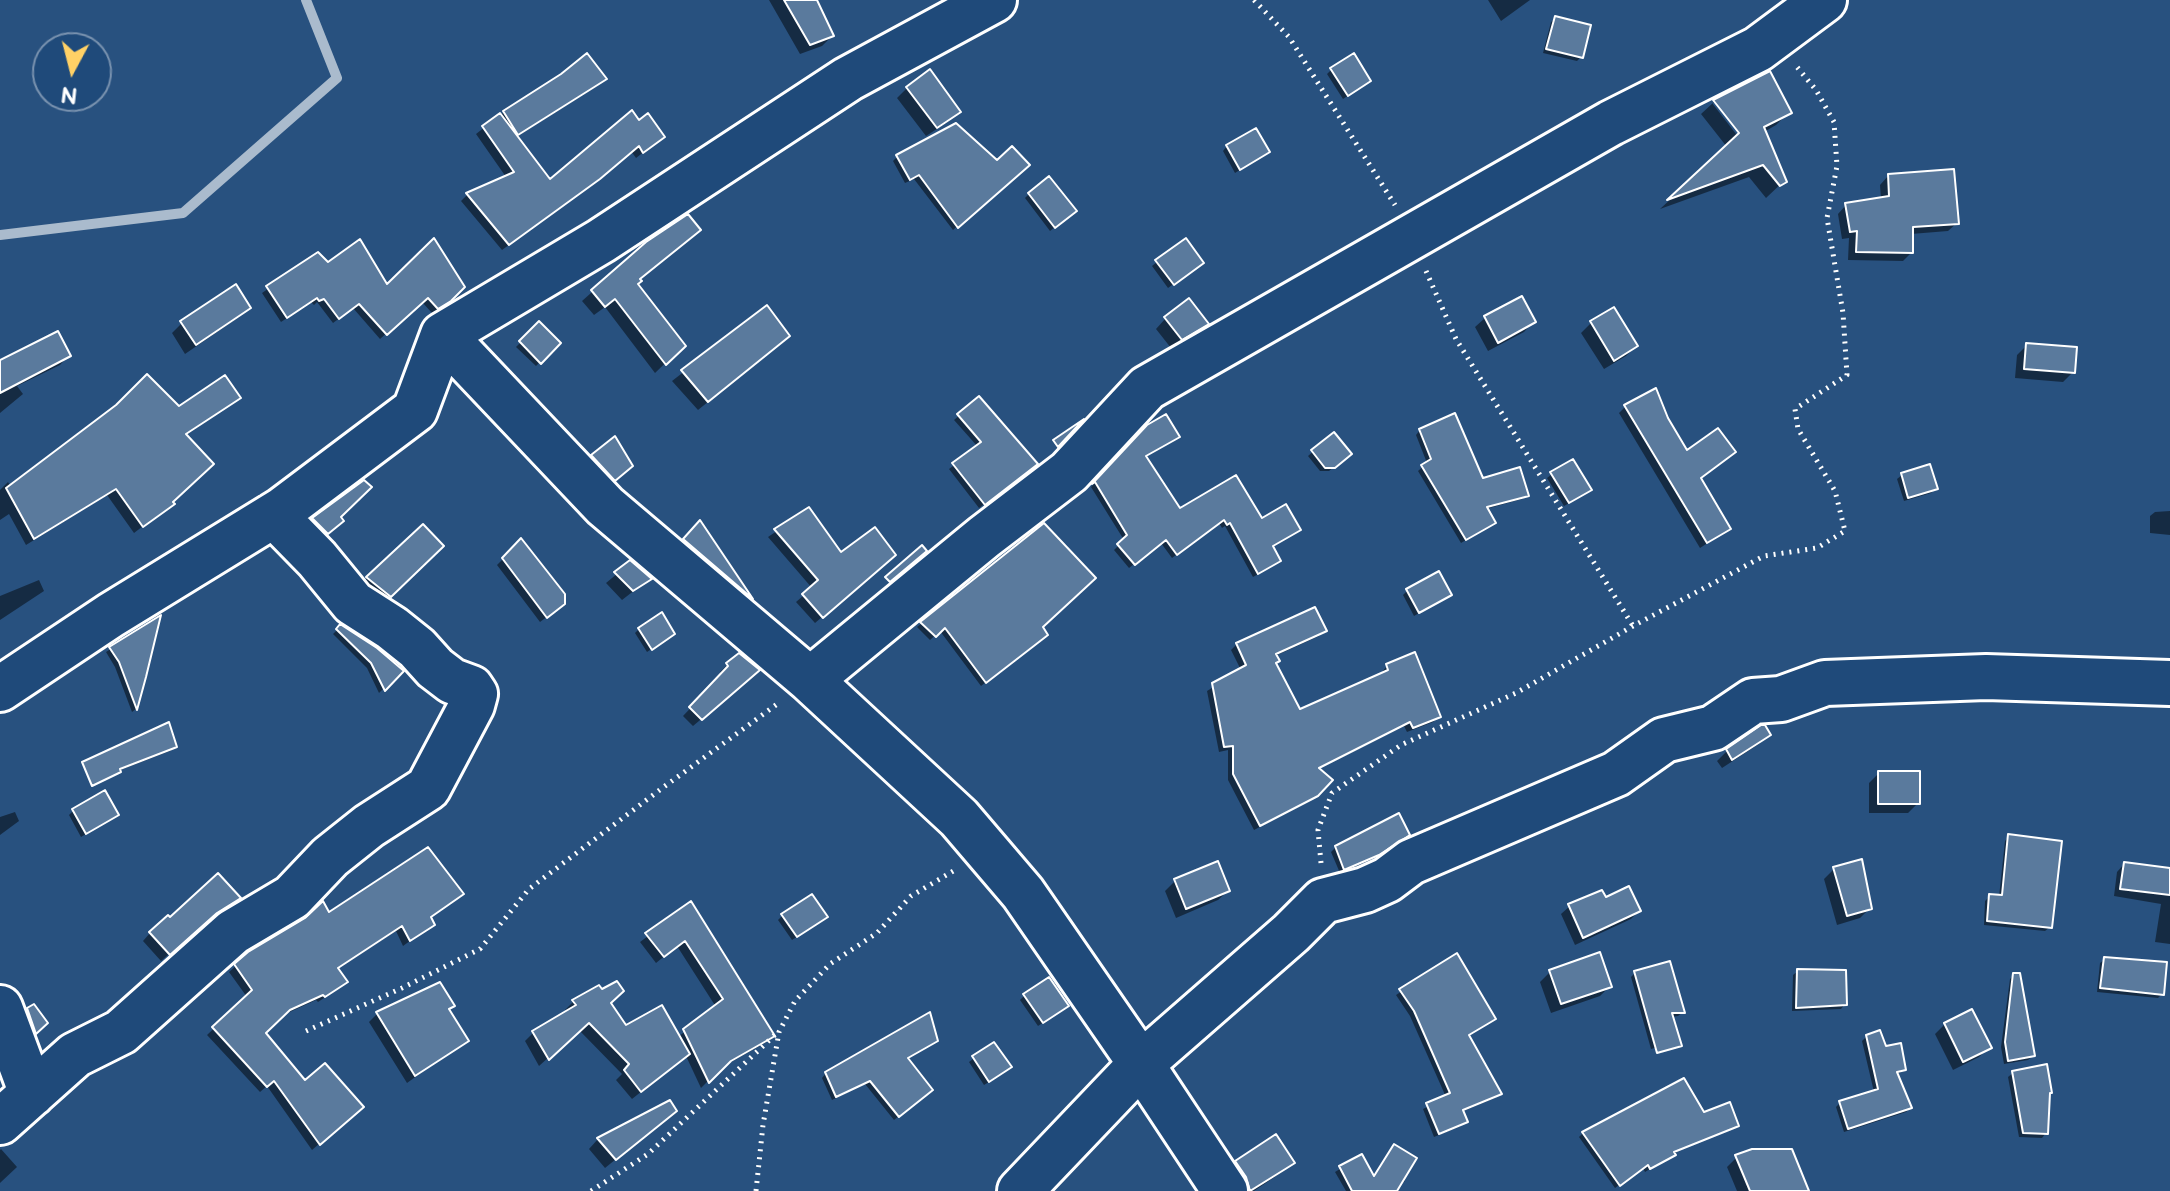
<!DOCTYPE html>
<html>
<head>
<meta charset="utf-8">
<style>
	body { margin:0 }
	#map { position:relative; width:2170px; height:1191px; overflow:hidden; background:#28517f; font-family:"Balsamiq Sans",sans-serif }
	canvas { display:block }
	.north { position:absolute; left:32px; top:32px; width:80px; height:80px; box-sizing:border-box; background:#1f4a7a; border:2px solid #7992af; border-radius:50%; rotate:187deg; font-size:22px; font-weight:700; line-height:32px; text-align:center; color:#fff }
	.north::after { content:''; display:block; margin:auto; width:28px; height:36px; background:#ffd166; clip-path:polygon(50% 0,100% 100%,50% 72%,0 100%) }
</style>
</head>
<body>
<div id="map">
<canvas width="2170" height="1191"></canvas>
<div class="north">N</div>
</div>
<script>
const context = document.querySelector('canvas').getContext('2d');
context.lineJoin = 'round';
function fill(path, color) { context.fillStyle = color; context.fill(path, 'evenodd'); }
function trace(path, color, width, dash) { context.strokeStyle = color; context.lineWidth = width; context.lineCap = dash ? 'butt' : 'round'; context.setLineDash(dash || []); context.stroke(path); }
const shadow = new Path2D(`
	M 769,0 L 814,0 L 832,36 L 822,46 L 800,54 Z
	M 1488,0 L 1530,0 L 1501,21 Z
	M 1556,18 L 1581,57 L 1577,61 L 1543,53 L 1551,22 Z
	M 1332,69 L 1364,85 L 1343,99 L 1327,74 Z
	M 1769,74 L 1789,112 L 1776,125 L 1764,132 L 1784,181 L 1766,198 L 1749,177 L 1660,209 L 1727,147 L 1701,114 L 1714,102 ZM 1712,103 L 1718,103 L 1746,140 L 1743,143 Z
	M 562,76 L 605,79 L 597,86 L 516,137 L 549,182 L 639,122 L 663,137 L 636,158 L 631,151 L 591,185 L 502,250 L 461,201 L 467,195 L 506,177 L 476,134 L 500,115 Z
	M 907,88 L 959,112 L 949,121 L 926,136 L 897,98 Z
	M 1227,146 L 1268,152 L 1235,173 L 1223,151 Z
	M 897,157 L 997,162 L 1027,165 L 953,230 L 914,179 L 905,183 L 893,161 Z
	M 1888,176 L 1957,223 L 1948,231 L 1911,234 L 1911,253 L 1903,261 L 1848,260 L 1849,238 L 1842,239 L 1838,214 L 1846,205 L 1881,199 L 1880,185 Z
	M 1029,194 L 1070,215 L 1050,231 L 1025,198 Z
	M 647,243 L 636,284 L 683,346 L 655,373 L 605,307 L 594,315 L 582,301 Z
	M 318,254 L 328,265 L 387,288 L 463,287 L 444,306 L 432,313 L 422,302 L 380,339 L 353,308 L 333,323 L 317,302 L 314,305 L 311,302 L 281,322 L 262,293 Z
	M 1157,262 L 1197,267 L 1168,288 L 1152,266 Z
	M 1521,299 L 1533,322 L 1524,332 L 1488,351 L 1475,327 L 1485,318 Z
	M 249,307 L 239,317 L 185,354 L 172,333 L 182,323 Z
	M 766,308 L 777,346 L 698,410 L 672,381 Z
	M 1613,309 L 1636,346 L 1626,356 L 1604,369 L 1581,333 L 1591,323 Z
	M 1165,319 L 1207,323 L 1197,333 L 1171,348 L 1156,329 Z
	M 539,324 L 559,343 L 536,366 L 516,347 Z
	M 2027,345 L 2073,372 L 2063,382 L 2015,378 L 2017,355 Z
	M 68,356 L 60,365 L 17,386 L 23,394 L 0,413 L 0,361 Z
	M 1655,391 L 1666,419 L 1729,529 L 1700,548 L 1619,413 L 1625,407 Z
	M 239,398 L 185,436 L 172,504 L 134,533 L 107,495 L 26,545 L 9,514 L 0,520 L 0,490 L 8,482 L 11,487 L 179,409 Z
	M 978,399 L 1031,468 L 979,508 L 949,469 L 978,447 L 954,420 Z
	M 1148,427 L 1177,437 L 1145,457 L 1179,511 L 1261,521 L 1294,534 L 1271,547 L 1274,565 L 1253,577 L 1225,526 L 1222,528 L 1219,523 L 1172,558 L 1161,543 L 1129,568 L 1114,550 L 1124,540 L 1091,487 Z
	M 1420,430 L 1482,481 L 1527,495 L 1522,499 L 1486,509 L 1494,523 L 1461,543 L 1418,471 L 1427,463 L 1416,435 Z
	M 1333,434 L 1345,458 L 1329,471 L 1320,471 L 1308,456 Z
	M 592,456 L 620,476 L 605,489 L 582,466 Z
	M 1552,474 L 1585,494 L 1564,506 L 1547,478 Z
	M 1902,475 L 1935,488 L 1931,493 L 1904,501 L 1897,479 Z
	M 364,482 L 332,530 L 317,543 L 304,530 Z
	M 808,510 L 840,555 L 887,562 L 815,623 L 796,602 L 812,588 L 768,537 Z
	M 2170,511 L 2170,535 L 2150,533 L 2150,516 L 2155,512 Z
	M 700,523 L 750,598 L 744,604 L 677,548 Z
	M 423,526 L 441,546 L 385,600 L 363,582 Z
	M 521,541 L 556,610 L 540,622 L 497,565 Z
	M 630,563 L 649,579 L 622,600 L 606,583 Z
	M 39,580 L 44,591 L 0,620 L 0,596 Z
	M 1407,591 L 1450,595 L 1414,616 L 1403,595 Z
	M 158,619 L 136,709 L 132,712 L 115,667 L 106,652 Z
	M 922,623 L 1040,627 L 1041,639 L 981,686 L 940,631 L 930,640 L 917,627 Z
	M 340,627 L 401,671 L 379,693 L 367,668 L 333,634 Z
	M 639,629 L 668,638 L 647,652 L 635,633 Z
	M 1324,630 L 1319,636 L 1275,656 L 1274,664 L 1299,712 L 1383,674 L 1382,672 L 1387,666 L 1439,716 L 1433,722 L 1407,732 L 1404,726 L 1318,769 L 1330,780 L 1310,801 L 1254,830 L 1228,780 L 1228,750 L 1219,752 L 1207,691 L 1241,670 L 1231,650 L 1237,644 Z
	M 727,665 L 750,678 L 693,726 L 683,716 L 722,675 L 720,672 Z
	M 168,725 L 175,747 L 170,751 L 102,777 Z
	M 1762,727 L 1769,734 L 1759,744 L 1722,768 L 1717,761 L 1727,751 Z
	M 1879,773 L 1918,803 L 1908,813 L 1869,813 L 1869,783 Z
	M 73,811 L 117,815 L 81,837 L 69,815 Z
	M 15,812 L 19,821 L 0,835 L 0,817 Z
	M 2009,836 L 2050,927 L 2045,931 L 1984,925 L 1985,901 L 1990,896 L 1999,897 L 2005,841 Z
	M 1403,839 L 1372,859 L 1340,873 L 1331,852 L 1336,847 Z
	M 2124,864 L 2170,869 L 2170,944 L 2155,942 L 2161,904 L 2114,896 L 2117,872 Z
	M 1834,869 L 1870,908 L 1860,918 L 1837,925 L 1824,879 Z
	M 1175,881 L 1228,891 L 1218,900 L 1176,918 L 1165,891 Z
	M 238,898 L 206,921 L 161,961 L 143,941 L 150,933 Z
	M 1605,899 L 1639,911 L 1631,919 L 1575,945 L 1561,914 L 1570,906 Z
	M 691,904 L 773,1036 L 765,1043 L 722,1067 L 701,1088 L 686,1056 L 632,1099 L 616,1080 L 622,1074 L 579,1030 L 539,1066 L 525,1041 L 533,1033 L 567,1013 L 565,1010 L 573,1002 L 609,1003 L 626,1028 L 678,1037 L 716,1007 L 677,946 L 656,963 L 640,942 Z
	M 328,915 L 429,918 L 433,924 L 403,946 L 396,931 L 337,969 L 345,982 L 339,988 L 318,1002 L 316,1000 L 281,1016 L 263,1033 L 305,1083 L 355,1113 L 312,1150 L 267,1086 L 260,1092 L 207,1035 L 247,997 L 229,972 L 249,954 Z
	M 782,916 L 821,921 L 792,940 L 778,920 Z
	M 1599,955 L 1610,986 L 1600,996 L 1551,1013 L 1540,982 L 1550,972 Z
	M 1456,956 L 1467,1036 L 1499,1094 L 1495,1098 L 1461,1112 L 1465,1122 L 1461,1126 L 1434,1137 L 1423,1109 L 1446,1097 L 1410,1016 L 1396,995 Z
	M 2105,959 L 2162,994 L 2158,998 L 2097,992 L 2100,963 Z
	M 1798,971 L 1845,1004 L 1841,1009 L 1792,1011 L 1793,975 Z
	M 1635,973 L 1683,1012 L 1678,1016 L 1671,1017 L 1673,1043 L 1651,1049 L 1631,977 Z
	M 2014,975 L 2033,1056 L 2028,1060 L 2004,1064 L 2001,1047 L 2010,979 Z
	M 440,985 L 448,1010 L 467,1040 L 407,1083 L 369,1022 L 377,1014 Z
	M 1024,996 L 1062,1010 L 1038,1026 L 1020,1000 Z
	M 28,1010 L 46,1023 L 26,1041 L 18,1020 Z
	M 1945,1024 L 1989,1047 L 1979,1057 L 1953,1070 L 1935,1034 Z
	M 1867,1036 L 1885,1049 L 1904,1070 L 1896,1075 L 1910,1108 L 1906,1112 L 1844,1132 L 1836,1107 L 1840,1103 L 1874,1092 L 1862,1041 Z
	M 935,1041 L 906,1059 L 926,1095 L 894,1120 L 865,1084 L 832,1100 L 822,1078 L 826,1073 Z
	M 993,1044 L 1005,1072 L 984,1085 L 969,1062 Z
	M 2013,1073 L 2048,1095 L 2046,1133 L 2042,1138 L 2019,1137 L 2008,1077 Z
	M 664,1120 L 605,1168 L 589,1149 L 598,1139 Z
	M 1583,1133 L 1690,1144 L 1645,1172 L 1643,1168 L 1615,1188 L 1579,1137 Z
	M 1,1149 L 17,1167 L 0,1183 L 0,1150 Z
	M 1361,1156 L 1373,1179 L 1403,1178 L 1405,1181 L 1393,1191 L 1346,1191 L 1335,1172 Z
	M 1737,1157 L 1807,1191 L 1737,1191 L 1727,1167 Z
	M 1236,1162 L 1292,1163 L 1282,1172 L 1254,1191 L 1238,1191 L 1226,1172 Z`);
const stream = new Path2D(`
	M 0,235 L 183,213 L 337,78 L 306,0`);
const building = new Path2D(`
	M 784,0 L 817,0 L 834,36 L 810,45 Z
	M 1555,16 L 1591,25 L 1583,58 L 1546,49 Z
	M 587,53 L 607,79 L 518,135 L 503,111 L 561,74 Z
	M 1354,53 L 1371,81 L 1348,96 L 1330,68 Z
	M 930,69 L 961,112 L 937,128 L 906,87 Z
	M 1770,71 L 1792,113 L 1764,127 L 1787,182 L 1780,186 L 1763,165 L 1667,200 L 1739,133 L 1713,100 Z
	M 632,110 L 639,120 L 648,113 L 665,137 L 643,153 L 639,146 L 600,179 L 509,245 L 466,193 L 514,172 L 482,126 L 500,113 L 550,179 Z
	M 956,123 L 997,160 L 1012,146 L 1030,165 L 958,228 L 919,175 L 910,180 L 896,155 Z
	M 1256,128 L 1270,152 L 1240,170 L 1226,145 Z
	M 1954,169 L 1959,224 L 1913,227 L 1913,253 L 1856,252 L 1857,231 L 1850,232 L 1845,203 L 1889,196 L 1888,174 Z
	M 1049,176 L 1077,211 L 1055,228 L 1028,193 Z
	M 688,214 L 701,230 L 640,279 L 642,281 L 638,284 L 686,346 L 666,365 L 615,299 L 605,307 L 591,290 L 646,242 Z
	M 434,238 L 465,287 L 451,301 L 438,309 L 428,298 L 387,335 L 359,304 L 339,319 L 324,299 L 319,301 L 317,298 L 287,318 L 266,286 L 318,252 L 328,262 L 360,239 L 387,284 Z
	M 1186,238 L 1204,263 L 1174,285 L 1155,260 Z
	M 236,284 L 251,308 L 196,345 L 180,321 Z
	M 1522,296 L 1536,322 L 1498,343 L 1484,316 Z
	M 1189,298 L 1209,324 L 1182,340 L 1164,317 Z
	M 767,305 L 790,336 L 708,402 L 681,370 Z
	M 1614,307 L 1638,346 L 1614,361 L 1590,321 Z
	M 539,321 L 561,343 L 541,364 L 519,341 Z
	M 58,331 L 71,356 L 0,393 L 0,360 Z
	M 2026,343 L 2077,347 L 2075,373 L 2024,369 Z
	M 147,374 L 179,406 L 225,375 L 241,398 L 186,434 L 214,464 L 173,502 L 175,504 L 143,527 L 116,489 L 34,539 L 6,488 L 116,405 Z
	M 1656,388 L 1668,418 L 1687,450 L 1718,428 L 1736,452 L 1701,478 L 1731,529 L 1707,543 L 1624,405 Z
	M 979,396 L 1038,464 L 985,505 L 952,463 L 981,442 L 957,414 Z
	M 1455,413 L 1483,478 L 1520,467 L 1529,496 L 1487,507 L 1496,523 L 1466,540 L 1421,465 L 1431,459 L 1419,429 Z
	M 1166,414 L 1180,437 L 1146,456 L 1180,508 L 1236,475 L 1262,518 L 1286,504 L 1301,530 L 1273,546 L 1281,561 L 1258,574 L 1230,523 L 1227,525 L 1224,520 L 1177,555 L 1166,540 L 1135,565 L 1117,544 L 1127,535 L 1095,482 L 1092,484 L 1147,425 Z
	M 1084,419 L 1058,447 L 1053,440 Z
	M 1334,432 L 1352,454 L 1335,468 L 1325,468 L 1311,450 Z
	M 615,436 L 633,466 L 615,481 L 591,455 Z
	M 1573,459 L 1592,490 L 1569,503 L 1550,472 Z
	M 1930,464 L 1938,489 L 1908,498 L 1901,473 Z
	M 364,480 L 372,487 L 341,517 L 344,521 L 328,534 L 312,518 Z
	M 809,507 L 841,552 L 875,527 L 896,555 L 823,618 L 802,594 L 818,580 L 774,529 Z
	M 700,520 L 753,599 L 683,539 Z
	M 1044,523 L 1096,578 L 1043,627 L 1048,635 L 986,683 L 945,628 L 936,637 L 920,622 Z
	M 423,524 L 444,546 L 391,597 L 366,577 Z
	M 521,538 L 565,594 L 565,604 L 547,618 L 502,558 Z
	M 922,545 L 927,551 L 890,582 L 885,577 Z
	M 630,560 L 652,579 L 633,591 L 614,572 Z
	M 1439,571 L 1452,595 L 1419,613 L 1406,589 Z
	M 1315,607 L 1327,631 L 1276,654 L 1280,661 L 1276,663 L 1300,709 L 1388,670 L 1386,664 L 1415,652 L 1441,717 L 1413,728 L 1410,722 L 1319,768 L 1333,780 L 1318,796 L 1260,826 L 1233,774 L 1233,746 L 1224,747 L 1212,683 L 1246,665 L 1236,643 Z
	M 662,612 L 675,634 L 652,650 L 638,628 Z
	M 161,615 L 146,677 L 137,710 L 119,662 L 109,647 Z
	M 340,624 L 377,648 L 404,671 L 385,691 L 371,663 L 336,629 Z
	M 739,653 L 760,670 L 702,720 L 689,707 L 728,666 L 726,663 Z
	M 169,722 L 177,747 L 120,769 L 121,772 L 92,786 L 82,762 Z
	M 1761,725 L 1765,725 L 1771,735 L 1732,760 L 1726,749 Z
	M 1878,771 L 1920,771 L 1920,804 L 1878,804 Z
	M 105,790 L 119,815 L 86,834 L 72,809 Z
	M 1399,813 L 1410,835 L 1379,855 L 1344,870 L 1335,846 Z
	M 2008,834 L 2062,841 L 2052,928 L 1987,921 L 1989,894 L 2002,895 Z
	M 428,847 L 464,894 L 431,917 L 435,925 L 410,941 L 402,926 L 338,968 L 348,982 L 325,997 L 323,995 L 290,1010 L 266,1033 L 305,1080 L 325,1063 L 364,1107 L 320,1145 L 274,1081 L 267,1087 L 212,1027 L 252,990 L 234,964 L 248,952 L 305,918 L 323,901 L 329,912 Z
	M 1862,859 L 1872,909 L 1847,916 L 1833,867 Z
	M 1218,861 L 1230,891 L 1186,909 L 1174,879 Z
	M 2124,862 L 2170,868 L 2170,895 L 2120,889 Z
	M 218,873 L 241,898 L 217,913 L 170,955 L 149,932 L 168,915 L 170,917 Z
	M 1629,886 L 1641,911 L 1583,938 L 1568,904 L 1602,890 L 1606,897 Z
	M 812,894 L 828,917 L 797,937 L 781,914 Z
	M 691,901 L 775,1036 L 731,1061 L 709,1083 L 683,1029 L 723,999 L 685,941 L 664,957 L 645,933 Z
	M 1600,952 L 1612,987 L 1561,1004 L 1549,970 Z
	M 1457,953 L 1496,1019 L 1469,1035 L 1502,1094 L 1463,1110 L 1468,1122 L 1439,1134 L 1426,1103 L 1450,1093 L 1414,1011 L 1399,989 Z
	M 2104,957 L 2167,962 L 2164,995 L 2100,988 Z
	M 1670,961 L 1685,1013 L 1672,1013 L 1682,1046 L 1657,1053 L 1634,971 Z
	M 1797,969 L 1846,970 L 1847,1005 L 1796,1008 Z
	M 2013,973 L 2020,973 L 2035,1056 L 2008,1061 L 2005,1042 Z
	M 1049,977 L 1069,1006 L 1043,1023 L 1023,994 Z
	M 617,981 L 624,991 L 611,1003 L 626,1025 L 662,1005 L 690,1054 L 641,1092 L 624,1070 L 629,1064 L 589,1023 L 549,1060 L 532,1031 L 576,1005 L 572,1000 L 599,985 L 602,989 Z
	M 440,982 L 455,1006 L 449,1009 L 469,1041 L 415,1076 L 376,1012 Z
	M 34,1004 L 48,1023 L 36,1034 L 27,1008 Z
	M 1972,1009 L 1992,1048 L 1963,1062 L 1944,1023 Z
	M 930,1012 L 938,1041 L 908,1058 L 933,1090 L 899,1117 L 870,1081 L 836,1097 L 825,1072 Z
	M 1880,1030 L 1886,1046 L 1901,1043 L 1906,1070 L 1897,1072 L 1912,1108 L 1848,1129 L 1839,1101 L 1878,1089 L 1866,1035 Z
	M 994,1042 L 1012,1067 L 989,1082 L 972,1056 Z
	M 2047,1064 L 2052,1093 L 2050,1093 L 2048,1134 L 2023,1133 L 2012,1071 Z
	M 1684,1078 L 1704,1112 L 1730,1102 L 1739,1126 L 1674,1152 L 1676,1155 L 1650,1169 L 1648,1165 L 1620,1186 L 1582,1132 Z
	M 670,1100 L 677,1111 L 616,1160 L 597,1138 Z
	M 1276,1134 L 1295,1163 L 1250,1191 L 1246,1177 L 1235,1161 Z
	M 1394,1144 L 1417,1158 L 1397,1191 L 1352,1191 L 1339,1166 L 1362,1154 L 1374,1176 Z
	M 1752,1149 L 1792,1149 L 1809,1191 L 1750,1191 L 1735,1155 Z`);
const path = new Path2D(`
	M 1254,0 L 1289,37 L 1395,205
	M 1426,271 L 1456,339 L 1633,626
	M 1321,863 L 1318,830 L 1332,793 L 1401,745 L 1516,693 L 1633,626 L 1764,556 L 1817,548 L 1845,531 L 1835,491 L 1798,429 L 1795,409 L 1847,375 L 1843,313 L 1827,218 L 1837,166 L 1834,122 L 1816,90 L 1797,67
	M 306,1031 L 402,988 L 480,949 L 529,889 L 661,789 L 780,702
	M 591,1191 L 648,1154 L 778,1032
	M 756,1191 L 763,1125 L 779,1032 L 795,1001 L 830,964 L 877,933 L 911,896 L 955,870`);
const minor = new Path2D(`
	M 443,335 L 605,506 L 810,680 L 959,818 L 1023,893 L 1141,1064 L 1225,1191
	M 810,680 L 984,537 L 1069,472 L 1147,388 L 1611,123 L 1758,49 L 1824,0
	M 0,689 L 111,615 L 282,510 L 415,410 L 443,335 L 601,241 L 848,79 L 994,0
	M 0,1008 L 32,1094
	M 0,1122 L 75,1055 L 121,1032 L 233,932 L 292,897 L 330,857 L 369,826 L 428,788 L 472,705 L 475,694 L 471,688 L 452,681 L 435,668 L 417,648 L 392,628 L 353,603 L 317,559 L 274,515
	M 1020,1191 L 1141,1064 L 1291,933 L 1323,901 L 1365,890 L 1387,880 L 1411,862 L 1616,774 L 1664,740 L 1713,728 L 1753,701 L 1781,699 L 1825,683 L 1986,677 L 2170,683`);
fill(shadow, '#0007');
trace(stream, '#aabbcd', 10);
fill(building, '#5a7a9d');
trace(building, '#fff', 2);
trace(minor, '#fff', 50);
trace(path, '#fff', 5, [2, 6]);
trace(minor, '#1f4a7a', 44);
</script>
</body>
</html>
